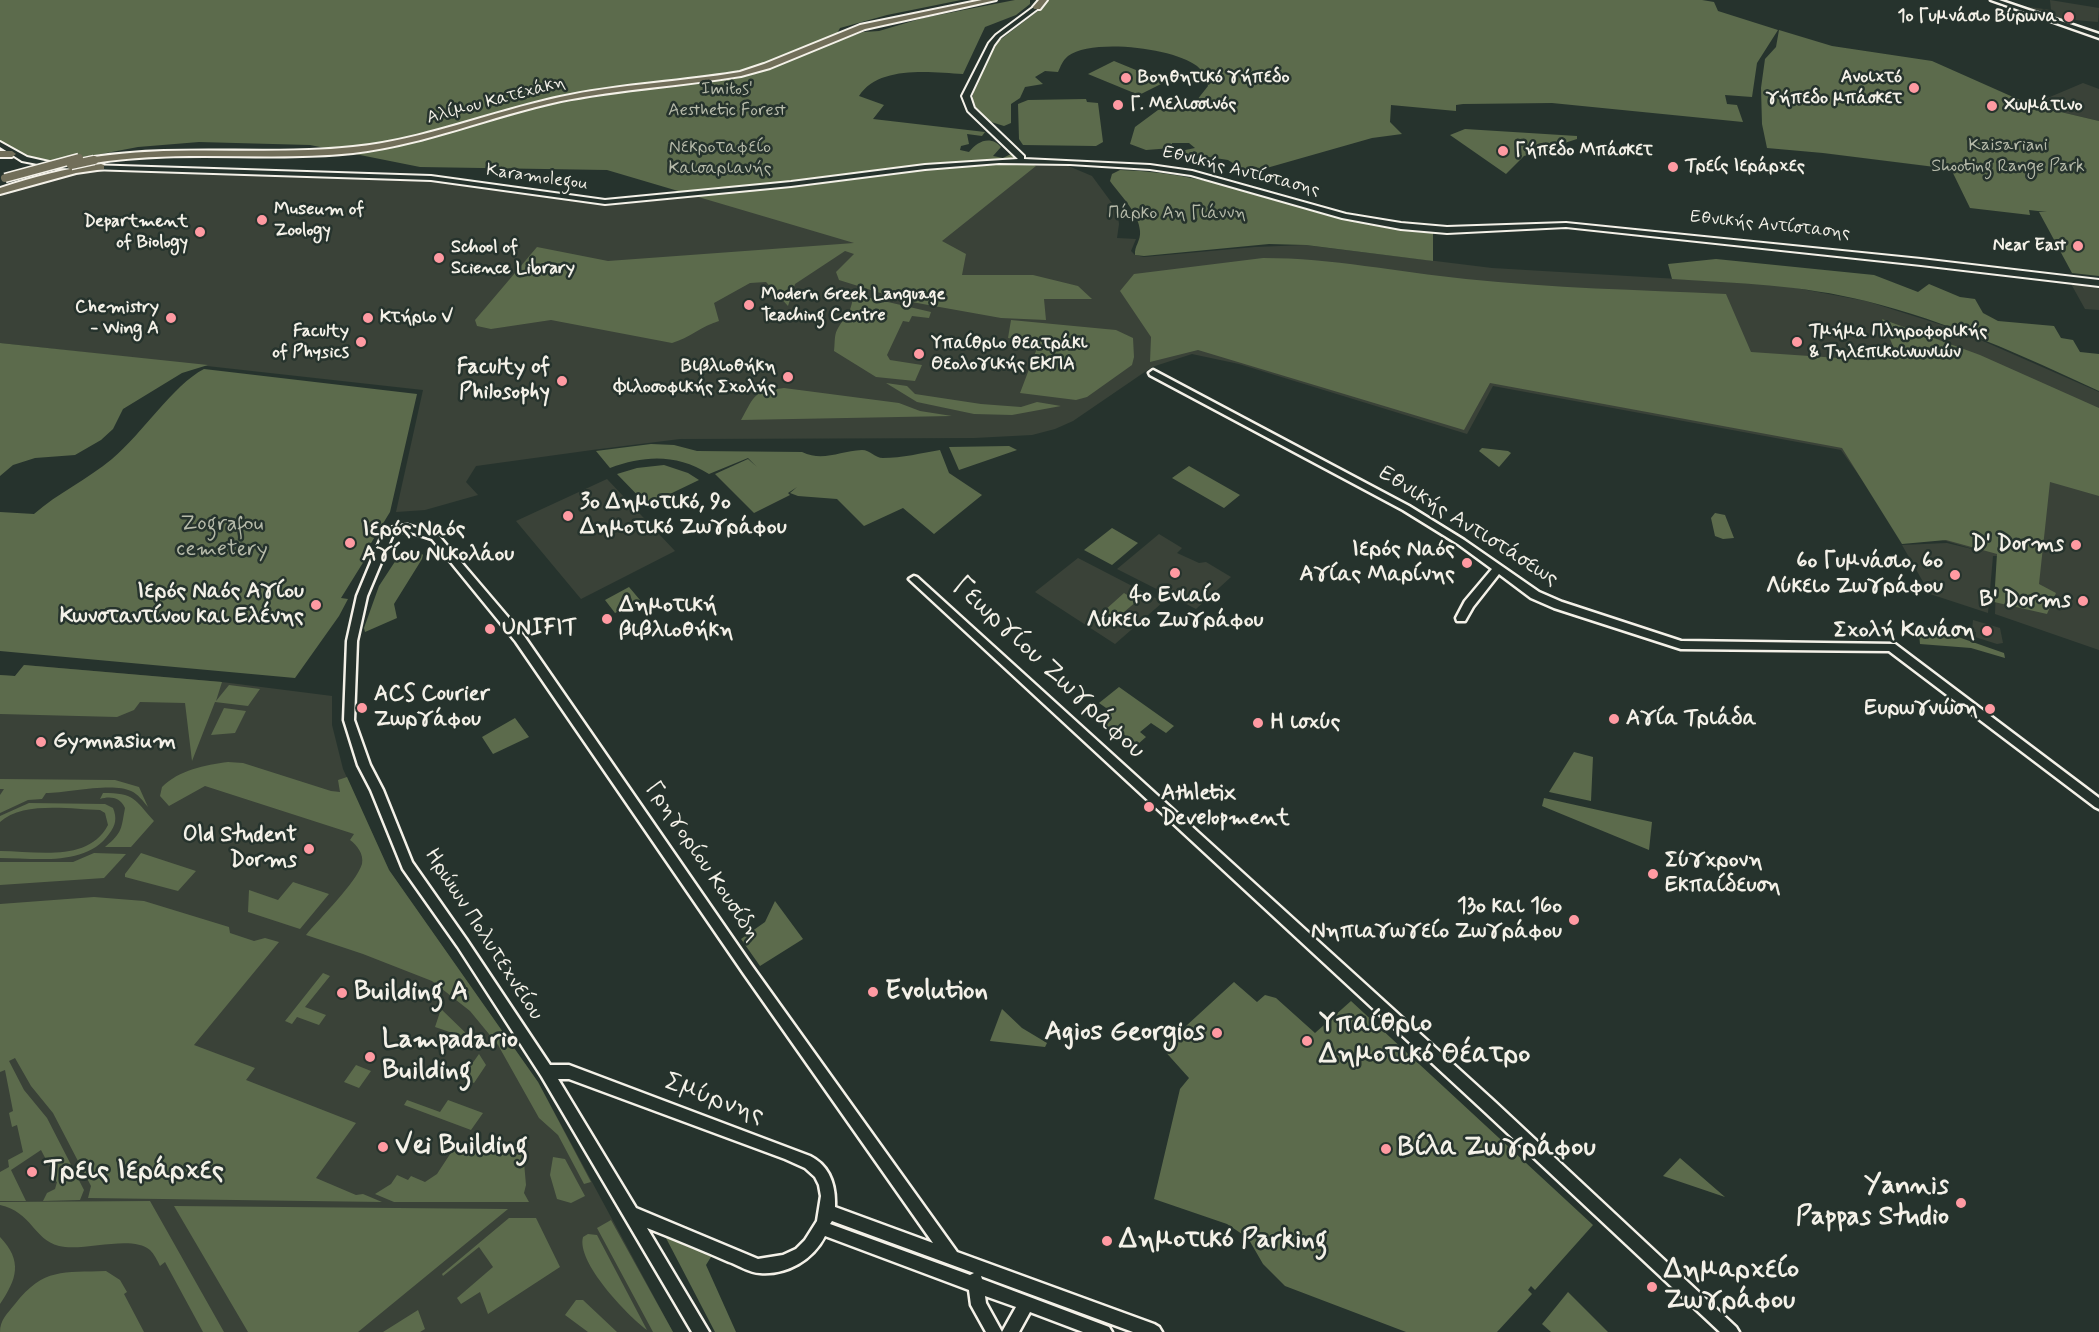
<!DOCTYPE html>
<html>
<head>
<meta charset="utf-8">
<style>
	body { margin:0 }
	canvas { display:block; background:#26332d }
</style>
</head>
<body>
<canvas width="2099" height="1332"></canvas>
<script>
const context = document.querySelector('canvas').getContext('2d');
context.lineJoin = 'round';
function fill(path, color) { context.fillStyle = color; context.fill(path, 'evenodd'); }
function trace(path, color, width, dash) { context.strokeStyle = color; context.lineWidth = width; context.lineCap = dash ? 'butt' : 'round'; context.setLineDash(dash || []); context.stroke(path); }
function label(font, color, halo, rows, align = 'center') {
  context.font = font + ' Mynerve,sans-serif'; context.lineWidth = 5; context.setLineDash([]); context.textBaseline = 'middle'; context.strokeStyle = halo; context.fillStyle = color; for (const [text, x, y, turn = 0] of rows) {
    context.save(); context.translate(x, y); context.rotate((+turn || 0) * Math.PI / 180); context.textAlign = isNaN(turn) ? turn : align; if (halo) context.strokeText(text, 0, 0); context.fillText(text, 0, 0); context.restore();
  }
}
const built = new Path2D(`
	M 2050,0 L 2099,8 L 2098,22 L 2050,18 L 2026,10 L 2029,7 L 2051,10 Z
	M 2083,83 L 2099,89 L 2099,121 L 2031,105 Z
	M 1008,162 L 1066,165 L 1092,176 L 1117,210 L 1119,224 L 1117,238 L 1136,239 L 1131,251 L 1135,255 L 1144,257 L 1255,247 L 1305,245 L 1492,268 L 1780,285 L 1866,301 L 1958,330 L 2099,392 L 2099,650 L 1995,614 L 1997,556 L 1993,556 L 1988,613 L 1930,594 L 1902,545 L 1947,543 L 1980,551 L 1895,526 L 1841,450 L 1493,386 L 1467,434 L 1239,364 L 1192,354 L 1152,367 L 1073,421 L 1055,429 L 1032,435 L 974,438 L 680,439 L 592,450 L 476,466 L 466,482 L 478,495 L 425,510 L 396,512 L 423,390 L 0,343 L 0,196 L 44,181 L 84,172 L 150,170 L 452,181 L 606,204 Z
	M 2070,282 L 2099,285 L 2099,310 L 2085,309 Z
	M 607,479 L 675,551 L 581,599 L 516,521 Z
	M 1159,534 L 1182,548 L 1177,553 L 1199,563 L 1206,562 L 1231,577 L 1196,609 L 1117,569 Z
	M 1078,558 L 1163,602 L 1115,644 L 1035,592 Z
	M 1973,620 L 2000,628 L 2003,643 L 1997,644 L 1975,637 L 1976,632 L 1972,631 Z
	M 24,665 L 222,682 L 332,696 L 332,725 L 343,769 L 389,870 L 538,1082 L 673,1332 L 0,1332 L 0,675 L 15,676 Z`);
const green = new Path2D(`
	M 0,0 L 961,0 L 887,15 L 840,28 L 831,44 L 863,32 L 879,31 L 923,18 L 1015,0 L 1030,0 L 1030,4 L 1016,15 L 985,27 L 963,74 C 931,72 878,65 859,96 L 884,105 L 873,119 L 985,132 L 982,136 L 967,134 L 969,144 L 961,146 L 960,150 L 969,152 C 977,141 991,135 1001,147 L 993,156 L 1003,158 L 1011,154 L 1036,166 L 942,241 L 966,254 L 962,275 L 1033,275 L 1078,286 L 1092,299 L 1044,299 L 1046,320 L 1001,318 L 906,301 L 839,280 L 836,272 L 854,254 L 845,251 L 795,284 L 788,306 L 766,282 L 750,283 L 714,303 L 719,321 C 702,326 689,338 672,343 L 551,320 L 491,329 L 477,326 L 475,320 L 537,247 L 608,261 L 854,243 L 607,170 L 420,167 L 310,145 L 199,142 L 138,147 L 48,164 L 29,160 L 7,148 L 0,151 Z
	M 1048,0 L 1702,0 L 1714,2 L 1718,11 L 1778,30 L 1757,63 L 1752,97 L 1725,95 L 1727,104 L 1737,105 L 1743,122 L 1552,103 L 1463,104 L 1456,105 L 1456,111 L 1391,105 L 1390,122 L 1402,134 L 1372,138 L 1249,173 L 1228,160 L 1176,152 L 1195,148 L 1189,143 L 1172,143 L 1172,148 L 1146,150 L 1130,144 L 1135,127 L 1158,110 L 1178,107 L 1197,100 L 1208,86 C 1206,78 1203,71 1197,66 C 1174,48 1092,38 1068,56 C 1062,61 1061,66 1058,72 L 1045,71 L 1035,77 L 1043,84 L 1025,87 L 1020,98 L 1011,104 L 1011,123 L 1004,126 L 988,121 L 976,109 L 972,99 L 975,86 L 996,43 L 1043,7 Z
	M 1779,30 L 1832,46 L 1932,61 L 2031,105 L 2099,121 L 2099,276 L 2072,273 L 2039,212 L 2047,212 L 2029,210 L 2030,215 L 1970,208 L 1951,169 L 1823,153 L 1767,148 L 1762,124 L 1761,88 L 1765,59 L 1776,47 Z
	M 1114,61 L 1165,82 L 1139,95 L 1088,74 Z
	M 1028,100 L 1086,99 L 1087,102 L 1098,103 L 1103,142 L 1096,146 L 1023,145 L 1019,139 L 1018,104 Z
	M 1465,129 L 1577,136 L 1577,139 L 1524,156 L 1506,174 L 1450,135 Z
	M 1120,170 C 1228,172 1326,224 1433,231 L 1433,261 L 1306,245 L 1269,244 L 1144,256 L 1135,255 C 1134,246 1141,241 1140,231 C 1139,213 1120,195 1110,181 L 1112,174 Z
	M 1263,258 C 1333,258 1397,272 1466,279 C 1552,288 1639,290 1726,294 L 1751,352 L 1868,360 L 1885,359 L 1895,351 L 1882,319 L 1980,355 L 2099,408 L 2099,496 L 2050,482 L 2039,584 L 2056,593 L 2047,614 L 1994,602 L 1997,554 L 1946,540 L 1902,544 L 1842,448 L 1490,383 L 1464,430 L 1198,350 L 1150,362 L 1151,337 L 1120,291 L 1134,274 Z
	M 1716,259 L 1874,275 L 1918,292 L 1929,284 L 1960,297 L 1975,299 L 1983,313 L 1998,321 L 2054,326 L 2061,338 L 2073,340 L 2080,352 L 2099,354 L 2099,391 C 2024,356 1947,321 1866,301 C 1802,285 1737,283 1672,279 L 1668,264 Z
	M 862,296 L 931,312 L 929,318 L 912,316 L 909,322 L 903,321 L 887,355 L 890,360 L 922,365 L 915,381 L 876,377 L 834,351 C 835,344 834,336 837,330 C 845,315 849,319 853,298 Z
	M 1011,320 L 1116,330 L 1133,338 L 1134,357 L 1132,365 L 1087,397 L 1076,400 L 1020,393 L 1039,343 L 1008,338 Z
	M 0,343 L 208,365 L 182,373 L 123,409 L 113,429 L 101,440 L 75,455 L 35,458 L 13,465 L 0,476 Z
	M 204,369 L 417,394 L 390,512 L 365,553 L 369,553 L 341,598 L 348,599 L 339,616 L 295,678 L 0,651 L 0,512 L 34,514 C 58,493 88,479 112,459 C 142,434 173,385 204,369 Z
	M 886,383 L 907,386 L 915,394 L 981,404 L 1021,407 L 1037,402 L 1061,406 L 1012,415 L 974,414 L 917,402 Z
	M 784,388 L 899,403 L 920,411 L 952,416 L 741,420 C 756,394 752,392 784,388 Z
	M 651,444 L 674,445 L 697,451 L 802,452 C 823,462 840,451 862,450 C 870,450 875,458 883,458 C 902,458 922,453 940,450 L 949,473 L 982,495 L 934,534 L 903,508 L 864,526 L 837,499 L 798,496 L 790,493 L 797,487 L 788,493 L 790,495 L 754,513 L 715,474 L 748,459 L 757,467 L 748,458 L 709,474 C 677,454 645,455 610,468 L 596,451 Z
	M 1009,446 L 1017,450 L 959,470 L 949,447 Z
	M 1482,448 L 1508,451 L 1511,453 L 1499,467 L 1479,451 Z
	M 664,465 L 688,473 L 699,480 L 647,505 L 617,474 L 637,468 Z
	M 1189,466 L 1240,495 L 1224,508 L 1172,478 Z
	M 1715,513 L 1725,515 L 1734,538 L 1723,539 L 1715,536 L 1711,518 Z
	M 1112,528 L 1138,543 L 1112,565 L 1084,550 Z
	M 412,551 L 419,551 L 423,555 L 422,559 L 394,604 L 397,618 L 365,632 L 364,628 L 379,586 L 396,560 Z
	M 629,587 L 640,600 L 615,613 L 605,600 Z
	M 1124,593 L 1137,601 L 1117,618 L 1104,611 Z
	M 1918,623 L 2004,653 L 2005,658 L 1971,648 L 1920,644 Z
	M 24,665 L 222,682 L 216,701 L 229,685 L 260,689 L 248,706 L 215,702 L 192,761 L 185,703 L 140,702 L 134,710 L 117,717 L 0,714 L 0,675 L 15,676 Z
	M 1119,687 L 1174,726 L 1166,733 L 1151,723 L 1140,732 L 1146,737 L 1138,744 L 1114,728 L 1110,731 L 1097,721 L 1109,710 L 1099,703 Z
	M 224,708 L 246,711 L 235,733 L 211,735 Z
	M 515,718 L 529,737 L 493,754 L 482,737 Z
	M 1574,752 L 1593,757 L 1591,801 L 1549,792 Z
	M 228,762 L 243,763 L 331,791 L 340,792 L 338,780 L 347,777 L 389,870 L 538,1082 L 591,1182 L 584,1184 L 558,1135 L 539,1118 L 498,1045 L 470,1011 L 432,981 L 363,954 L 306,935 C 320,918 356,883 362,864 C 364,854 357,845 350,840 L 354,834 L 205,786 L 169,806 L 160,796 L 162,787 C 179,770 205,765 228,762 Z
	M 0,779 L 115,780 L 139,787 L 148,807 C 143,801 138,794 131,791 C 113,782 67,793 46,793 L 42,799 L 28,800 L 0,813 L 0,795 L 4,789 L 0,789 Z
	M 103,793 C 135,793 134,799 154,821 L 131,847 L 105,847 C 123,832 121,829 125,808 C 120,797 110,796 100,799 Z
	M 1544,798 L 1652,822 L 1649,850 L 1542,806 Z
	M 29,803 L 105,804 L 113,808 C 117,818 116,825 109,834 C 86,867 35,858 0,858 L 0,851 C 36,851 88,863 108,825 L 105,813 L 100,810 C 71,809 22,801 0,822 L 0,816 Z
	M 94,853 L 126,854 L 104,878 L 0,885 L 0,862 L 73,862 Z
	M 141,853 L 196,871 L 178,891 L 125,877 L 125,874 Z
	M 293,882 L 329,894 L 300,929 L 248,912 L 249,890 L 278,900 Z
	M 94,897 L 144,901 L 229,927 L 230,933 L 254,941 L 265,938 L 279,942 L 194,1045 L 255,1068 L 246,1080 L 356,1123 L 316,1178 L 356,1195 L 363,1194 L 382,1202 L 88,1198 L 91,1186 L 53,1113 L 31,1086 L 15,1058 L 9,1061 L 24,1090 L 47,1118 L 84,1190 L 80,1200 L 43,1201 L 47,1193 L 55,1189 L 57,1182 L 54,1180 L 55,1177 L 41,1150 L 11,1170 L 26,1201 L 0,1201 L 0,1172 L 9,1167 L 8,1160 L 23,1152 L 17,1125 L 12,1127 L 9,1113 L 13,1111 L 5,1070 L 0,1072 L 0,904 Z
	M 775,901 L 803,939 L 760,966 L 741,939 L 765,922 Z
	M 323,973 L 330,976 L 305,1007 L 326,1015 L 319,1025 L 297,1017 L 292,1024 L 285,1021 Z
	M 1234,982 L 1257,1002 L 1265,995 L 1276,998 L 1315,1033 L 1351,1001 L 1593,1225 L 1535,1290 L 1531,1286 L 1528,1290 L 1532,1294 L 1497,1332 L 1406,1332 L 1285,1286 L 1263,1264 L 1248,1238 L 1227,1224 L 1154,1199 L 1180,1089 L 1189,1078 L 1162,1048 Z
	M 441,1009 L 473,1040 L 435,1027 Z
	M 1002,1009 L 1022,1028 L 1047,1043 L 1045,1047 L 990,1041 Z
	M 479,1054 L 486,1065 L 474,1083 L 462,1078 Z
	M 356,1065 L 371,1071 L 359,1088 L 344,1082 Z
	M 407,1100 L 440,1112 L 448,1100 L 483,1113 L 471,1130 L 404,1105 Z
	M 456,1145 L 484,1154 L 523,1151 L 526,1185 L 524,1193 L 529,1202 L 394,1202 L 375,1194 L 391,1184 L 397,1175 L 408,1180 L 411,1176 L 425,1182 L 437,1174 Z
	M 553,1157 L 565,1159 L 585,1196 L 571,1203 L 557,1199 L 550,1175 Z
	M 1680,1158 L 1725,1197 L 1663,1176 Z
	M 150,1201 L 224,1332 L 203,1332 L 165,1262 L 160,1266 C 157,1260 154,1254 150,1250 C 131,1234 84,1252 59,1246 C 33,1239 32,1212 0,1205 L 0,1202 Z
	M 174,1206 L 508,1209 L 358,1332 L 248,1332 Z
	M 509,1218 L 536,1218 L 560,1267 L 488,1314 L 480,1292 L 461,1304 L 457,1298 L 493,1267 L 479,1247 L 443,1276 L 442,1274 Z
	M 611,1220 L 673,1332 L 653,1332 L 597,1228 Z
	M 588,1234 L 597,1235 L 647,1330 C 627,1315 576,1262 583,1237 Z
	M 669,1235 L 714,1252 L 706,1265 L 736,1332 L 715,1332 L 666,1238 Z
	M 0,1237 C 23,1261 17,1279 0,1304 Z
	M 106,1271 L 120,1280 L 127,1292 L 124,1294 L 144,1332 L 0,1332 C 0,1320 7,1314 15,1304 C 44,1267 63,1273 106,1271 Z
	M 1568,1292 L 1608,1332 L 1551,1332 L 1542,1324 Z
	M 576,1300 L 583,1300 L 617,1332 L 588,1332 L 565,1315 Z
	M 418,1310 L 425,1329 L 420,1332 L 383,1332 Z`);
const tertiary = new Path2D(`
	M 1991,0 L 1999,0 L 2099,34 L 2099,38 Z
	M 1153,370 L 1409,506 L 1464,540 L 1539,592 L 1562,602 L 1681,641 L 1895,644 L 2099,798 L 2099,809 L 2095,807 L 1889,651 L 1681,649 L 1554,608 L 1531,598 L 1499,574 L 1473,607 L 1465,621 L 1457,621 L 1456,618 L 1465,601 L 1492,569 L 1458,544 L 1403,510 L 1150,375 L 1149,373 Z
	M 407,525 L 438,535 L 524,636 L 752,966 L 957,1252 L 1154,1324 L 1159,1327 L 1162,1332 L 1133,1332 L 981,1276 L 982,1279 L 1109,1327 L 1112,1332 L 1083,1332 L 1030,1312 L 1019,1332 L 986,1332 L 971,1305 L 969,1290 L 825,1236 C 813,1260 787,1275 760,1273 C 750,1273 738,1265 729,1262 C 702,1250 675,1239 647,1228 L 709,1332 L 692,1332 L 542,1077 L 458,947 L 403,869 L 371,790 L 358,765 L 344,720 L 347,641 L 357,596 L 384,531 L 389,528 ZM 407,531 L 432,539 L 516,642 L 744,974 L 933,1243 L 835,1207 C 836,1186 830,1166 810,1156 L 569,1065 L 550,1065 L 466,939 L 412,862 L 383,790 L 370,765 L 354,720 L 357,641 L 367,596 L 393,534 ZM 558,1079 L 569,1079 L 785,1159 L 805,1168 L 815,1177 L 819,1185 L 821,1196 L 817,1221 L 805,1240 L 796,1249 L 783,1255 L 758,1259 L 636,1208 ZM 832,1221 L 974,1273 L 970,1275 L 830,1224 ZM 985,1296 L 1016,1307 L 1002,1332 L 986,1303 Z
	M 914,576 L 917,577 L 1495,1102 L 1736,1327 L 1739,1332 L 1720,1332 L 1485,1112 L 911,581 L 909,579 Z`);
const secondary = new Path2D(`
	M 1035,6 L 1040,7 L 1000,37 L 994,45 L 970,96 L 974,108 L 1024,156 L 1024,159 L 1150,165 L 1192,171 L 1346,214 L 1401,223 L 1447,227 L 1566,223 L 1921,259 L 2099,280 L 2099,286 L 1921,265 L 1566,227 L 1447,233 L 1401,229 L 1342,218 L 1191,175 L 1150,169 L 1070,164 L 999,163 L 925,169 L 791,186 L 605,204 L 431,180 L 58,168 L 22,161 L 0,147 L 0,142 L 27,157 L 58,164 L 431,176 L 605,200 L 791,182 L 925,165 L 1018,159 L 968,111 L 962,96 L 989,43 L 996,35 Z`);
const primary = new Path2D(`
	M 982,0 L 996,0 L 865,29 L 770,68 L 741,76 C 681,86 620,89 561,101 C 491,116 424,145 353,153 C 266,162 182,149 94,163 L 90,160 L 94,157 C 180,144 266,156 353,147 C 424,140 490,112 560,97 C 619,84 680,82 740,72 L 764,64 L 860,25 Z
	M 1039,0 L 1047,0 L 1040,9 L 1034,9 L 1033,7 Z
	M 0,151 L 12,151 L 16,154 L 12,157 L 0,157 Z
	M 101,164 L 104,165 L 104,169 L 76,173 L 0,194 L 0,188 C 33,177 66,168 101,164 Z`);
const primaryBridge = new Path2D(`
	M 71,165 L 94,160
	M 5,178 L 79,158`);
const markers = [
	[2069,17,6,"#ff9aa2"],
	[1126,78,6,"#ff9aa2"],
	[1914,88,6,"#ff9aa2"],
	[1118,105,6,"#ff9aa2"],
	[1992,106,6,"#ff9aa2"],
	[1503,151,6,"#ff9aa2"],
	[1673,167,6,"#ff9aa2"],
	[262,220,6,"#ff9aa2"],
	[200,232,6,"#ff9aa2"],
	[2078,246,6,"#ff9aa2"],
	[439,258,6,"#ff9aa2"],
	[749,305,6,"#ff9aa2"],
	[171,318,6,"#ff9aa2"],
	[368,318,6,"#ff9aa2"],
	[361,342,6,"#ff9aa2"],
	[1797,342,6,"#ff9aa2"],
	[919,354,6,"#ff9aa2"],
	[788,377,6,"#ff9aa2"],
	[562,381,6,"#ff9aa2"],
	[568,516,6,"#ff9aa2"],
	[350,543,6,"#ff9aa2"],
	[2076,545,6,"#ff9aa2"],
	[1467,563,6,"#ff9aa2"],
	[1175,573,6,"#ff9aa2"],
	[1955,575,6,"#ff9aa2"],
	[2083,601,6,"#ff9aa2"],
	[316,605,6,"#ff9aa2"],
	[607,619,6,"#ff9aa2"],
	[490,629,6,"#ff9aa2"],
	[1987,631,6,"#ff9aa2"],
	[362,708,6,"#ff9aa2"],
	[1990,709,6,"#ff9aa2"],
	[1614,719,6,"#ff9aa2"],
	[1258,723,6,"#ff9aa2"],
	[41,742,6,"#ff9aa2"],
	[1149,807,6,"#ff9aa2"],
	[309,849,6,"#ff9aa2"],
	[1653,874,6,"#ff9aa2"],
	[1574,920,6,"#ff9aa2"],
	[873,992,6,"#ff9aa2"],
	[342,993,6,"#ff9aa2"],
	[1217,1033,6,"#ff9aa2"],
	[1307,1041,6,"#ff9aa2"],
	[370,1057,6,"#ff9aa2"],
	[383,1147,6,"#ff9aa2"],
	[1386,1149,6,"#ff9aa2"],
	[32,1172,6,"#ff9aa2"],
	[1961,1203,6,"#ff9aa2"],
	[1107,1241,6,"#ff9aa2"],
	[1652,1287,6,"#ff9aa2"]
];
const farPoinames = [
	["1ο Γυμνάσιο Βύρωνα",2057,17,"right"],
	["Βοηθητικό γήπεδο",1138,78],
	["Ανοιχτό",1902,78,"right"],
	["γήπεδο μπάσκετ",1902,99,"right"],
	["Γ. Μελισσινός",1130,105],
	["Χωμάτινο",2004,106],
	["Γήπεδο Μπάσκετ",1515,151],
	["Τρείς Ιεράρχες",1685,167],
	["Museum of",274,210],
	["Zoology",274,231],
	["Department",188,222,"right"],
	["of Biology",188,243,"right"],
	["Near East",2066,246,"right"],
	["School of",451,248],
	["Science Library",451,269],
	["Modern Greek Language",761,295],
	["Teaching Centre",761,316],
	["Chemistry",159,308,"right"],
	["- Wing Α",159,329,"right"],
	["Κτήριο V",380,318],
	["Faculty",349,332,"right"],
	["of Physics",349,353,"right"],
	["Τμήμα Πληροφορικής",1809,332],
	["& Τηλεπικοινωνιών",1809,353],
	["Υπαίθριο θεατράκι",931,344],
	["Θεολογικής ΕΚΠΑ",931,365],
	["Βιβλιοθήκη",776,367,"right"],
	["Φιλοσοφικής Σχολής",776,388,"right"]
];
const farParknames = [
	["Imitos'",727,90],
	["Aesthetic Forest",727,111],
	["Kaisariani",2008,146],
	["Shooting Range Park",2008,167],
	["Νεκροταφείο",720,148],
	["Καισαριανής",720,169],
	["Πάρκο Αη Γιάννη",1177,214]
];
const farStreetnames = [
	["Αλίμου Κατεχάκη",496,101,-15],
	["Εθνικής Αντίστασης",1241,172,14],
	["Karamolegou",537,178,8],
	["Εθνικής Αντίστασης",1770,226,6]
];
const poiNames = [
	["Faculty of",550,368],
	["Philosophy",550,393],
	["3ο Δημοτικό, 9ο",580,503,"left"],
	["Δημοτικό Ζωγράφου",580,528,"left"],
	["Ιερός Ναός",362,530,"left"],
	["Αγίου Νικολάου",362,555,"left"],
	["D' Dorms",2064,545],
	["Ιερός Ναός",1455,550],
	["Αγίας Μαρίνης",1455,575],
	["6ο Γυμνάσιο, 6ο",1943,562],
	["Λύκειο Ζωγράφου",1943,587],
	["Ιερός Ναός Αγίου",304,592],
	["Κωνσταντίνου και Ελένης",304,617],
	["4ο Ενιαίο",1175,596,"center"],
	["Λύκειο Ζωγράφου",1175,621,"center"],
	["B' Dorms",2071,601],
	["Δημοτική",619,606,"left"],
	["βιβλιοθήκη",619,631,"left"],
	["UNIFIT",502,629,"left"],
	["Σχολή Κανάση",1975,631],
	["ACS Courier",374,695,"left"],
	["Ζωργάφου",374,720,"left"],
	["Ευρωγνώση",1978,709],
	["Αγία Τριάδα",1626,719,"left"],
	["Η ισχύς",1270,723,"left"],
	["Gymnasium",53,742,"left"],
	["Athletix",1161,794,"left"],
	["Development",1161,819,"left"],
	["Old Student",297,836],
	["Dorms",297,861],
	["Σύγχρονη",1665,861,"left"],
	["Εκπαίδευση",1665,886,"left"],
	["13ο και 16ο",1562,907],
	["Νηπιαγωγείο Ζωγράφου",1562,932]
];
const parkNames = [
	["Zografou",222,525],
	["cemetery",222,550]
];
const streetNames = [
	["Εθνικής Αντιστάσεως",1468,527,32],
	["Γρηγορίου Κουσίδη",702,862,56],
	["Ηρώων Πολυτεχνείου",483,935,57]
];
const nearStreetnames = [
	["Γεωργίου Ζωγράφου",1048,669,43],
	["Σμύρνης",714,1100,20]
];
const nearPoinames = [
	["Evolution",885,992],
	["Building A",354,993],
	["Υπαίθριο",1319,1025],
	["Δημοτικό Θέατρο",1319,1056],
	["Agios Georgios",1205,1033,"right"],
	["Lampadario",382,1041],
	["Building",382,1072],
	["Vei Building",395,1147],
	["Βίλα Ζωγράφου",1398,1149],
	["Τρεις Ιεράρχες",44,1172],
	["Yannis",1949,1187,"right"],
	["Pappas Studio",1949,1218,"right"],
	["Δημοτικό Parking",1119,1241],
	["Δημαρχείο",1664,1271],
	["Ζωγράφου",1664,1302]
];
fill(built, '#3a4238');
fill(green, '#5c6b4c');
trace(tertiary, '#f4f1e8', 5);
trace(secondary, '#f4f1e8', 4);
trace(primary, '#f4f1e8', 4);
fill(tertiary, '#26332d');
fill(secondary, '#26332d');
fill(primary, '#716e59');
trace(primaryBridge, '#f4f1e8', 11, []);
trace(primaryBridge, '#716e59', 8);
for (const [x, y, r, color] of markers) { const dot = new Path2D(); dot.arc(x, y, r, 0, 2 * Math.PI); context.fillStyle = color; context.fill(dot); trace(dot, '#26332d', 2); }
label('bold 18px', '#f4f1e8', '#26332d', farPoinames, 'left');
label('18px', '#b7bbaa', '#26332d', farParknames);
label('18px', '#f4f1e8', '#26332d', farStreetnames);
label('bold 22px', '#f4f1e8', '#26332d', poiNames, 'right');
label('22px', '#b7bbaa', '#26332d', parkNames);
label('22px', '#f4f1e8', '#26332d', streetNames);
label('27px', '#f4f1e8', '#26332d', nearStreetnames);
label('bold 27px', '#f4f1e8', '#26332d', nearPoinames, 'left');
</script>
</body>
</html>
